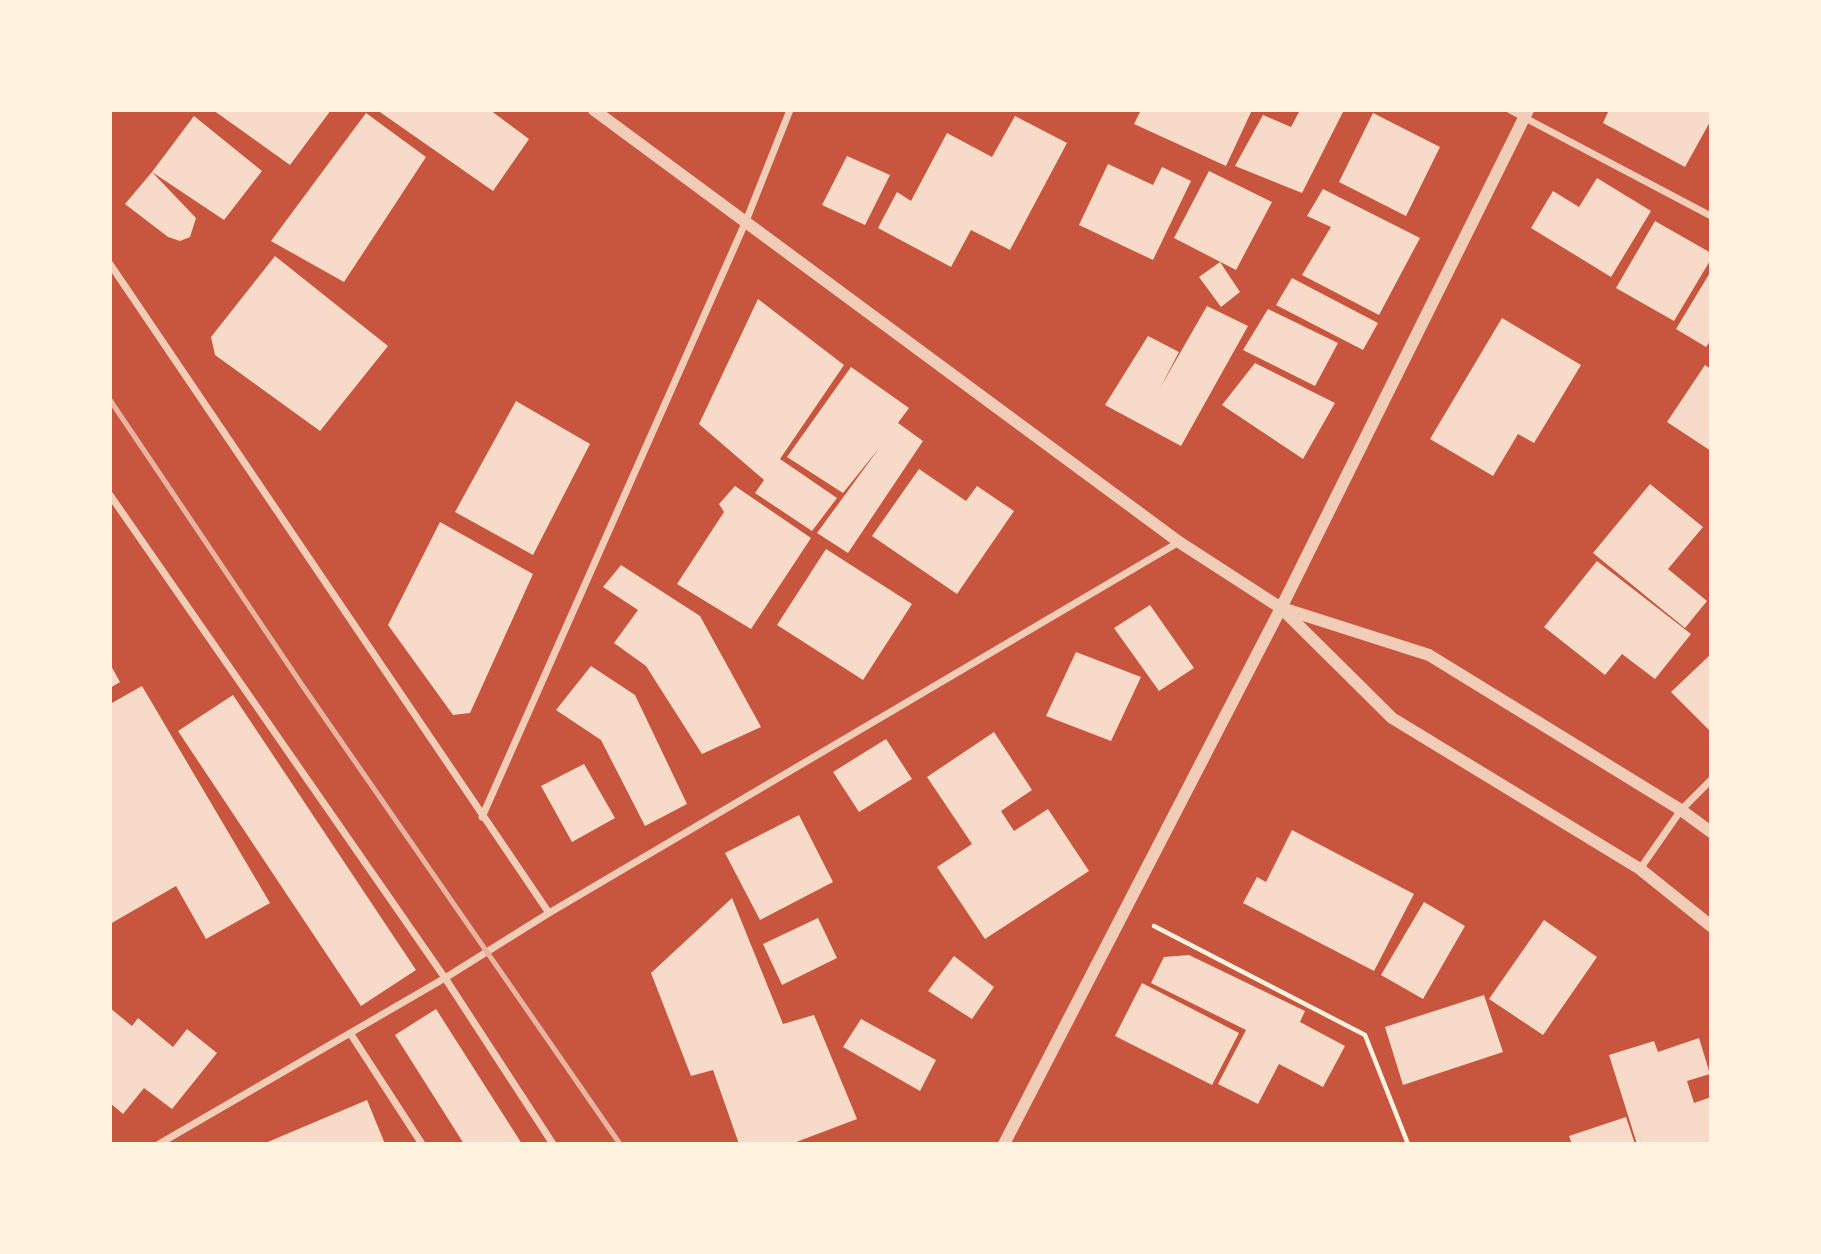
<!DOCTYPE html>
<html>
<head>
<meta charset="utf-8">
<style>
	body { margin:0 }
	#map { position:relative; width:1821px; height:1254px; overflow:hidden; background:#c8553d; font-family:"Noto Serif",serif }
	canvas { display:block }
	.frame { position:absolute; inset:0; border:112px solid #fff3e0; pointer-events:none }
</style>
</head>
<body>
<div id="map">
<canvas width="1821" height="1254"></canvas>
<div class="frame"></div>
</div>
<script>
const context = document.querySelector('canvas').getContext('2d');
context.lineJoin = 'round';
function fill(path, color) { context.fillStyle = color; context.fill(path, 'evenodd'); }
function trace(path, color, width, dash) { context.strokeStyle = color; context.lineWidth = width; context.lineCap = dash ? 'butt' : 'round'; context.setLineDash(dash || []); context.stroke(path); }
const building = new Path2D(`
	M 213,110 L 331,110 L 290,165 Z
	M 377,110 L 490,110 L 529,139 L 493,191 Z
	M 1141,110 L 1252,110 L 1226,166 L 1134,124 Z
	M 1300,110 L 1343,112 L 1302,193 L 1235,166 L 1263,115 L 1291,127 Z
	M 1609,110 L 1711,110 L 1711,120 L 1685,167 L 1603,123 Z
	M 366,113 L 426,157 L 344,282 L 271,241 Z
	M 1373,113 L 1440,147 L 1406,216 L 1339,182 Z
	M 194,116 L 262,171 L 224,220 L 152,172 Z
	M 1015,116 L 1067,143 L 1010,250 L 971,230 L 951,267 L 878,228 L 897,192 L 911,201 L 947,133 L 992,157 Z
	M 847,156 L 890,175 L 865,225 L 822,205 Z
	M 1108,164 L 1153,185 L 1162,167 L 1191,181 L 1153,260 L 1079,225 Z
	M 1209,171 L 1272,202 L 1236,270 L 1174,238 Z
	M 152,172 L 196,218 L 190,237 L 180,241 L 168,237 L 125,204 Z
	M 1597,178 L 1651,211 L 1611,277 L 1531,228 L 1553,191 L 1579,207 Z
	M 1323,189 L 1420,238 L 1379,315 L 1302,275 L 1331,227 L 1307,216 Z
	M 1655,221 L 1711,253 L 1711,259 L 1674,321 L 1616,288 Z
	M 275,256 L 388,346 L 320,431 L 215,355 L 211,337 Z
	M 1220,262 L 1240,292 L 1221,307 L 1199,277 Z
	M 1711,271 L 1711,340 L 1706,347 L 1676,329 Z
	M 1292,278 L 1378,323 L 1363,350 L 1276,305 Z
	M 758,299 L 844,365 L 780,459 L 837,498 L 812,531 L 755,493 L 764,480 L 699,424 Z
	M 1207,306 L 1248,326 L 1181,446 L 1105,405 L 1148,336 L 1179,352 L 1160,388 Z
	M 1268,309 L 1338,343 L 1315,386 L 1243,350 Z
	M 1502,318 L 1581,365 L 1534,443 L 1518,434 L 1493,476 L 1430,439 Z
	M 1255,363 L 1335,403 L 1303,459 L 1222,405 Z
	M 1705,365 L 1711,369 L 1711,451 L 1667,422 Z
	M 851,367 L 909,408 L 898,423 L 923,441 L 848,553 L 817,533 L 880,447 L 843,493 L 787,457 Z
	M 516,401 L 590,444 L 533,555 L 455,512 Z
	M 919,469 L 966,501 L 977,486 L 1014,511 L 957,594 L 872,536 Z
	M 1650,484 L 1703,527 L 1668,569 L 1707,601 L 1685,628 L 1593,553 Z
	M 735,486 L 811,538 L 751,629 L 677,584 L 724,512 L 719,504 Z
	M 440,522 L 533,574 L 470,713 L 453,715 L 388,625 Z
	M 826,549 L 912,604 L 863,680 L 777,625 Z
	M 1597,561 L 1691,634 L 1655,679 L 1622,654 L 1605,675 L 1544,627 Z
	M 621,565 L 700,616 L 761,727 L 702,754 L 646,666 L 614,643 L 638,610 L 603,587 Z
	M 1150,605 L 1194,668 L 1159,691 L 1114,628 Z
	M 1076,652 L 1141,677 L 1111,741 L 1046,716 Z
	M 1709,656 L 1711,658 L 1711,732 L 1671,692 Z
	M 110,664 L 120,682 L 110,688 Z
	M 591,666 L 635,695 L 687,804 L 645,826 L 601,740 L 556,710 Z
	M 142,686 L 270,903 L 206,939 L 176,886 L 110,924 L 110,704 Z
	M 233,695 L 416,970 L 361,1006 L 178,731 Z
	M 994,732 L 1032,790 L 1001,811 L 1014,831 L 1048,809 L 1089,871 L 985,939 L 937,867 L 972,844 L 927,777 Z
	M 886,739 L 912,779 L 859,812 L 833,772 Z
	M 584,764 L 615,818 L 572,842 L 541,786 Z
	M 799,815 L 833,882 L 760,920 L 725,853 Z
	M 1292,830 L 1414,894 L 1374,971 L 1243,903 L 1257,877 L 1266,882 Z
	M 732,898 L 783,1024 L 814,1015 L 857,1119 L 791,1144 L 739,1144 L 713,1070 L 691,1076 L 651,973 Z
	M 1424,902 L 1465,926 L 1423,999 L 1381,975 Z
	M 818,918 L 837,958 L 782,985 L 763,944 Z
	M 1544,920 L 1597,957 L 1543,1035 L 1489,999 Z
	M 1189,955 L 1305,1011 L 1300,1022 L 1345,1046 L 1323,1087 L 1279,1064 L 1258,1104 L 1218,1084 L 1246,1030 L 1151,983 L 1164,957 Z
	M 954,956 L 994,987 L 972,1019 L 928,991 Z
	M 1142,983 L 1239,1033 L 1212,1085 L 1115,1036 Z
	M 1484,995 L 1503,1052 L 1403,1085 L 1385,1027 Z
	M 110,1008 L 132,1026 L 138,1018 L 173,1047 L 187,1029 L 217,1053 L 172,1109 L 144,1088 L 123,1114 L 110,1103 Z
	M 436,1009 L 522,1144 L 464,1144 L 395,1035 Z
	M 861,1019 L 936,1060 L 920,1091 L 843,1047 Z
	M 1699,1038 L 1710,1074 L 1687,1081 L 1694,1103 L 1711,1097 L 1711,1144 L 1637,1144 L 1609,1055 L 1654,1041 L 1658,1052 Z
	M 367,1100 L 385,1144 L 263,1144 Z
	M 1626,1117 L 1635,1144 L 1572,1144 L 1569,1136 Z`);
const path = new Path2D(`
	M 1154,926 L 1365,1035 L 1408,1144`);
const minor = new Path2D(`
	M 1510,110 L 1711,216
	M 110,264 L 549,913
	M 110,495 L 445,978 L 553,1144
	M 482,817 L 746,221 L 790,110
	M 1640,869 L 1681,810 L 1711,780
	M 350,1033 L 422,1144
	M 159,1144 L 445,978 L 549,913 L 1179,542`);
const tertiary = new Path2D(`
	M 594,110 L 1179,542 L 1281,608 L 1392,718 L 1640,869 L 1711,926
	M 1285,609 L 1429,655 L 1681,810 L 1711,832
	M 1004,1144 L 1281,608 L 1528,110`);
const rail = new Path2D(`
	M 110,400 L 302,685 L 620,1144`);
fill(building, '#f7dbc8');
trace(path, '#fff3e0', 4.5);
trace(minor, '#f1ccb7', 7);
trace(tertiary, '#f1ccb7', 12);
trace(rail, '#e9b49f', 5);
</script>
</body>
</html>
